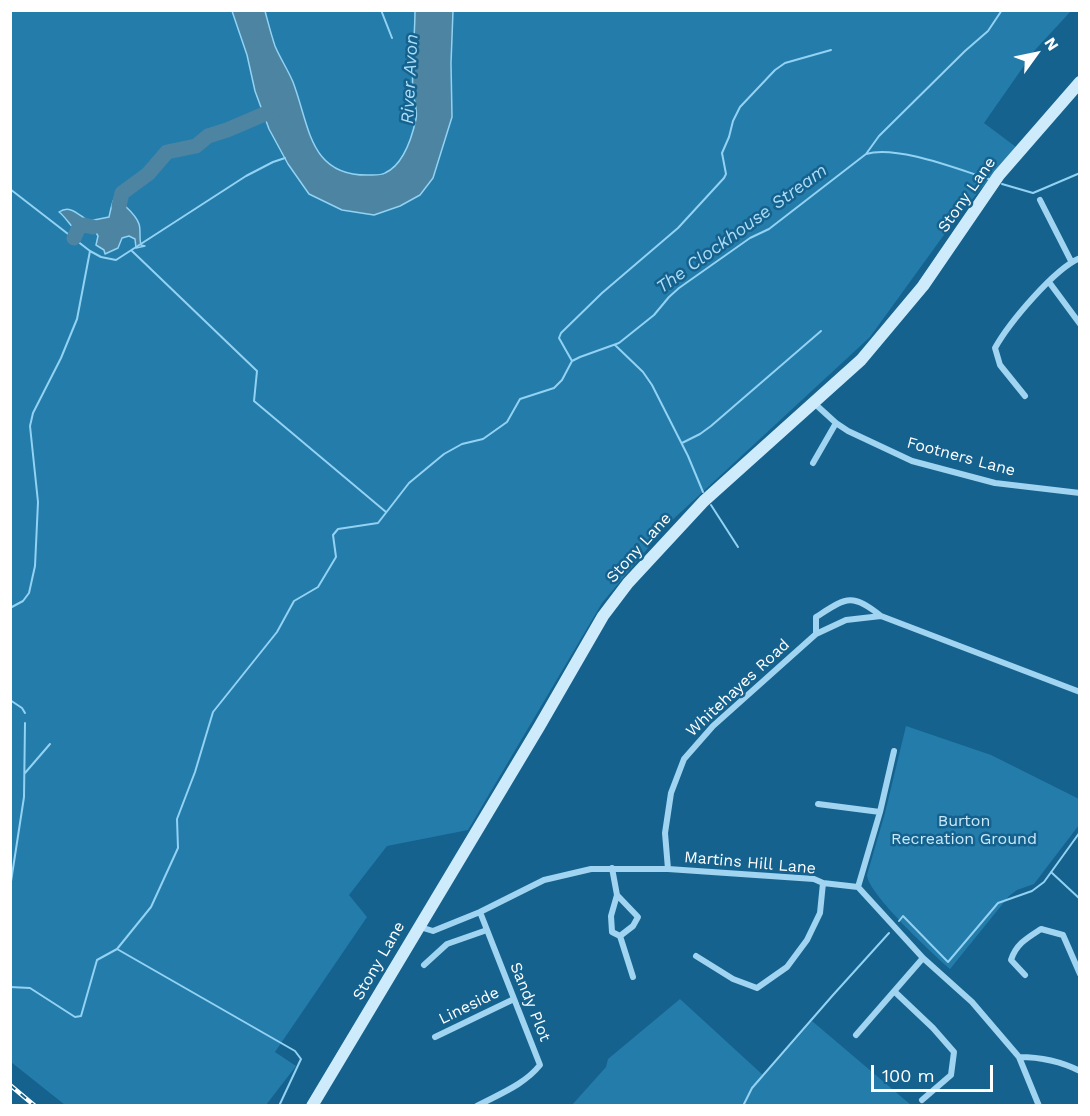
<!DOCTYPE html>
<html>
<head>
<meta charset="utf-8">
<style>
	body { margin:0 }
	#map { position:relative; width:1090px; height:1116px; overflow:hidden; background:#15628e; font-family:"Work Sans",sans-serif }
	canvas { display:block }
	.frame { position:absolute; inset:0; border:12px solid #fff; pointer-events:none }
	.north { position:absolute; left:1006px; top:24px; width:60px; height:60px; -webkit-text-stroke:4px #15628e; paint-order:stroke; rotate:57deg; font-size:16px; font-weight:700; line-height:24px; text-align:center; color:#fff }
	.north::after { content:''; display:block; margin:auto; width:21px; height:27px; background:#fff; clip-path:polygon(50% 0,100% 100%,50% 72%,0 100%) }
	.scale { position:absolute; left:871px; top:1065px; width:122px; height:27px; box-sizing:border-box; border:3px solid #fff; border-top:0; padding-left:8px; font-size:18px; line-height:21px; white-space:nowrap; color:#fff; -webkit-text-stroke:4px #15628e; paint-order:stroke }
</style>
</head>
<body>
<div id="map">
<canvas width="1090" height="1116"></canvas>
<div class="frame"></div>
<div class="north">N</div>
<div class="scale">100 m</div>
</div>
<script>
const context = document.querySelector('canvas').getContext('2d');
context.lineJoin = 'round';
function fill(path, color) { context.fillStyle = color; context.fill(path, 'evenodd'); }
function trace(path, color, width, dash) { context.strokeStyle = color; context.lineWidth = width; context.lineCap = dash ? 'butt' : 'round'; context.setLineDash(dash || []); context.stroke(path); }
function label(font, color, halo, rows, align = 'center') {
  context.font = font + ' "Work Sans",sans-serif'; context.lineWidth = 5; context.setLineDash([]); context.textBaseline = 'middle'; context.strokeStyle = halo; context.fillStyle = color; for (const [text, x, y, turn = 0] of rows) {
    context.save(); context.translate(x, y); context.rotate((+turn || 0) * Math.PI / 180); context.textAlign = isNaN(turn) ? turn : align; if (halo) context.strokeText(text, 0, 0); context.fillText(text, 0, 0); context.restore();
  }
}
const green = new Path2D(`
	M 10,11 L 1071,11 L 1035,50 L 984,123 L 1016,147 L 954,221 L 870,337 L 668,524 L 602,603 L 468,830 L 387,846 L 349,895 L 367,917 L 275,1052 L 296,1066 L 266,1105 L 65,1105 L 11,1062 Z
	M 906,726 L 991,755 L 1079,799 L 1079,825 L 1034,884 L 1017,890 L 1009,896 L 950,969 C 934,955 868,894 867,875 L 885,813 Z
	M 680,999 L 764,1076 L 812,1021 L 911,1105 L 572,1105 L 606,1067 L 608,1059 Z`);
const water = new Path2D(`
	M 232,11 L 265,11 C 268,22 271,34 275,46 C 280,58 288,70 293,82 C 310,127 309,178 372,175 C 376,175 382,175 385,173 C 403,165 412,137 416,119 C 418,111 414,101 413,92 C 411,66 415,37 415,11 L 453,11 L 451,63 L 452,117 L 433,178 L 420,195 L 400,206 L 374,215 L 342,210 L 309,194 L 288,164 L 269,129 L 255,91 L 247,55 Z
	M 126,187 L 128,191 L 122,203 C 128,209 136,215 139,224 C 141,230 139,238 141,245 L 145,246 L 136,248 L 135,239 L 129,236 L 122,238 L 118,248 L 105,254 L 104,250 L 96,245 L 98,236 L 95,231 L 87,228 L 78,232 C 72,229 66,217 59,212 C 71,204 79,216 89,221 L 109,217 C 112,204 113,193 126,187 Z`);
const stream = new Path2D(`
	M 381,10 L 392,38
	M 866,154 L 879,136 L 965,51 L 988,31 L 1002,10
	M 1002,184 L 1033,193 L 1080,173
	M 10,189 L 90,251 L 101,257 L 116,260 L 246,176 L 273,162 L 285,158
	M 132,251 L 257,371 L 254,401 L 386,512
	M 615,345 L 643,372 L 652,385 L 688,456 L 703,492
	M 572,361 L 559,338 L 561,333 L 602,293 L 678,228 L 724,178 L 726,174 L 722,153 L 729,137 L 733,121 L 740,107 L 775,70 L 785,63 L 831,50
	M 682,443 L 700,434 L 711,426 L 821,331
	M 711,505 L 738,547
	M 10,608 L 23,601 L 29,593 L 35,566 L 38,502 L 30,426 L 33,413 L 61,358 L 77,319 L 90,251
	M 10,700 L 22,708 L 25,713
	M 25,773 L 50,744
	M 1051,872 L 1080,899
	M 10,888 L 24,797 L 25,723
	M 899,921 L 903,916 L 948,962 L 998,903 L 1032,891 L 1044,882 L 1080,832
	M 117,949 L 295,1051 L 301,1059 L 279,1106
	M 10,987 L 30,988 L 75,1017 L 81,1016 L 97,960 L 117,949 L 151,907 L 178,848 L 177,819 L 195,772 L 213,712 L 277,632 L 294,601 L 318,587 L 336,557 L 333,535 L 338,529 L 378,523 L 409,483 L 444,454 L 462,444 L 483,439 L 507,422 L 520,399 L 554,388 L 562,380 L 572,361 L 580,357 L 619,343 L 654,315 L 669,297 L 679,288 L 750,238 L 769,229 L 866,154 C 897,145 957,169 989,179
	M 743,1106 L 752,1088 L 833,995 L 889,933`);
const river = new Path2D(`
	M 119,206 L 122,193 L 148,174 L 167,152 L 196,146 L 208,136 L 227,130 L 281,107
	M 74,238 L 79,227 L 84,225 L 93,227`);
const street = new Path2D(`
	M 1040,200 L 1071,261
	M 1049,282 L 1080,324
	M 1025,396 L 1000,365 L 995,348 C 1009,323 1054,269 1080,258
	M 814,403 L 836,423 L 848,431 L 912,461 L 995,483 L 1080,493
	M 813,463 L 836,423
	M 816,634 L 816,617 C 846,598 851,592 881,616
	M 818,804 L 880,812
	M 612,868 L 617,895 L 611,916 L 612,932 L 620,936 L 633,926 L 638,917 L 617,895
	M 668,869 L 665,833 L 671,793 L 684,759 L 713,726 L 816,634 L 846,620 L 881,616 L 1080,692
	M 858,887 L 880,812 L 894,751
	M 420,927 L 433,931 L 480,912 L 544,880 L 591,869 L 668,869 L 814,879 L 823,883 L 858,887 L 923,958 L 972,1002 L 1019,1057 L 1039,1106
	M 620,936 L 633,977
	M 696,956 L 733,979 L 757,988 L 787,967 L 807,940 L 820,913 L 823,883
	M 424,965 L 447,944 L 487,930
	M 1025,975 L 1011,960 C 1016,944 1027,938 1041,929 L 1063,935 L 1080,974
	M 895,992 L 933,1028 L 954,1052 L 951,1075 L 922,1100
	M 856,1035 L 923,958
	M 435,1037 L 514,999
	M 1019,1057 C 1041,1057 1060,1061 1080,1071
	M 477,1106 C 499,1094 524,1085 540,1065 L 480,912`);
const secondary = new Path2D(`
	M 312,1106 L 539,727 L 603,616 L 628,583 L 704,501 L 861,360 L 923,286 L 999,175 L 1080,82`);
const rail = new Path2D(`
	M 10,1085 L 35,1106`);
const streetNames = [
	["Stony Lane",967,195,-55],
	["Footners Lane",961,457,15],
	["Stony Lane",639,548,-48],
	["Whitehayes Road",738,688,-43],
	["Martins Hill Lane",750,863,5],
	["Stony Lane",379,961,-60],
	["Sandy Plot",530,1002,68],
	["Lineside",469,1006,-26]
];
const parkNames = [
	["Burton",964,821],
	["Recreation Ground",964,839]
];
const waterNames = [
	["River Avon",410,79,-87],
	["The Clockhouse Stream",742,229,-36]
];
fill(green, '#247cab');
fill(water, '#4c84a2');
trace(water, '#92d2f3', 1.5);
trace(stream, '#92d2f3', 2);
trace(river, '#4c84a2', 15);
trace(street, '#a0d4f0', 6);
trace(secondary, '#ceebfb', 12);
trace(rail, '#fff', 4.5);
trace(rail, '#15628e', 2, [7]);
label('16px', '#fff', '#15628e', streetNames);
label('16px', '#c7e9fb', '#15628e', parkNames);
label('italic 18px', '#acddf7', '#15628e', waterNames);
</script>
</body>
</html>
